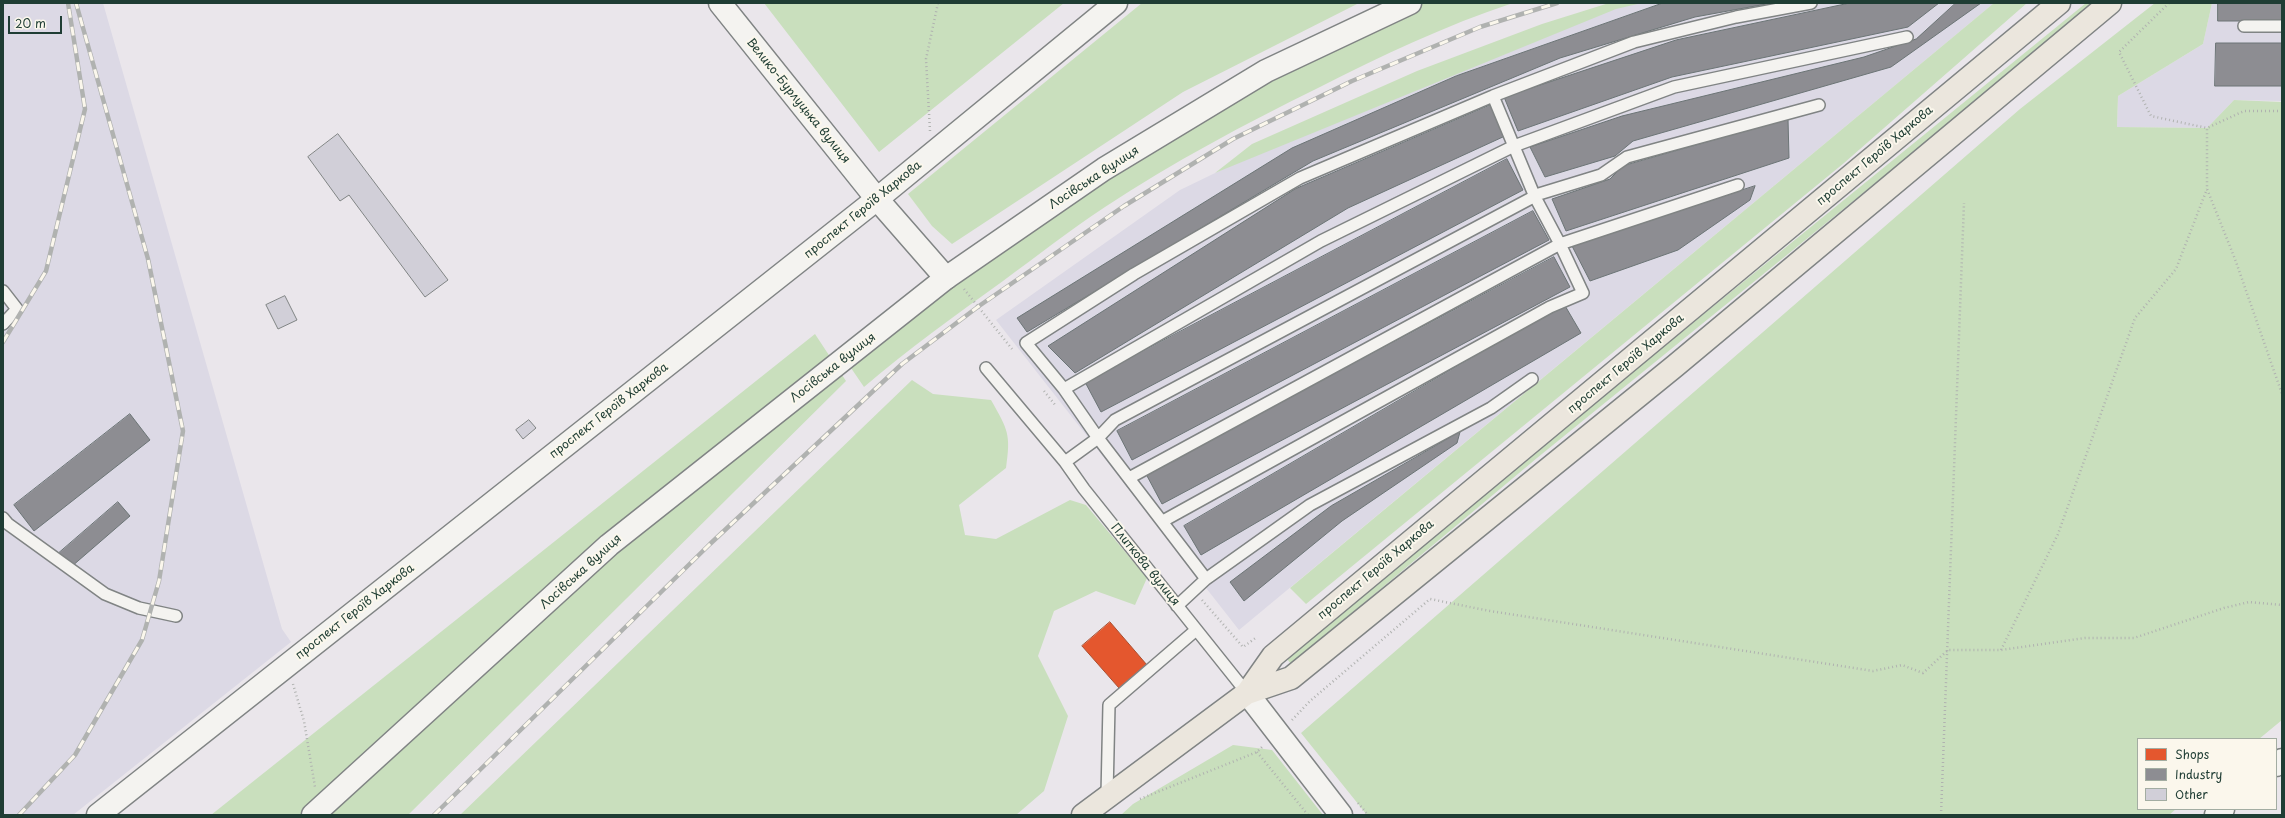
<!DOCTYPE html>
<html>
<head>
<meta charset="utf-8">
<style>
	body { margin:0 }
	#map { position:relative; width:2285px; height:818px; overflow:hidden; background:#eae6eb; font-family:"Playpen Sans",sans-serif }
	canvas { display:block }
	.frame { position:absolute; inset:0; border:4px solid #1f3d34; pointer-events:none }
	.legend { position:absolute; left:2137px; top:738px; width:140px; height:72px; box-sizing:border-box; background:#fbf7ec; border:1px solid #a3ada2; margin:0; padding:5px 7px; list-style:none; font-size:12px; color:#1f3d34 }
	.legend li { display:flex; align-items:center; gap:8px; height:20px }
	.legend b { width:20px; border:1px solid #a3ada2 }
	.scale { position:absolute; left:8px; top:16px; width:54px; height:18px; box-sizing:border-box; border:2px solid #1f3d34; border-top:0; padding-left:5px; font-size:12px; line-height:14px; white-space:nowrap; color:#1f3d34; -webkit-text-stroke:3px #fbf7ec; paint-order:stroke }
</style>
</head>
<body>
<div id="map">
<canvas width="2285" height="818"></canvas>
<div class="frame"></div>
<ul class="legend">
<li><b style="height:11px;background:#e4572e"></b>Shops</li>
<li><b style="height:11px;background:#8d8d92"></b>Industry</li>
<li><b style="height:11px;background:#d1cfd8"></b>Other</li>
</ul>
<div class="scale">20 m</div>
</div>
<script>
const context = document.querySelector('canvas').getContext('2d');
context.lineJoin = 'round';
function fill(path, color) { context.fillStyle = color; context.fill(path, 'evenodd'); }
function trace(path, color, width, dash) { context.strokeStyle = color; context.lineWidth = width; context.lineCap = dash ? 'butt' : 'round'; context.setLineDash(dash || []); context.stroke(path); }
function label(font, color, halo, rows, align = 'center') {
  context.font = font + ' "Playpen Sans",sans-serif'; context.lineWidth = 4; context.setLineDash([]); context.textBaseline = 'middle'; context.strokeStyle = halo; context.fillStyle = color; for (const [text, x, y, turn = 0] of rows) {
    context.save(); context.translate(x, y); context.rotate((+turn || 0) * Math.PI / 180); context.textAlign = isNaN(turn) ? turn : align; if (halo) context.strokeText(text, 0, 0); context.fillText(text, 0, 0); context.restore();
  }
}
const built = new Path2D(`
	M 3,3 L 103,3 L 282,629 L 291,642 L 73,815 L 3,815 Z
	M 1631,3 L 1994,3 L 1239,630 L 996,320 L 1180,190 L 1364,101 Z
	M 2212,3 L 2282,3 L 2282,101 L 2234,100 L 2207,128 L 2117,127 L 2118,96 L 2203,44 Z`);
const green = new Path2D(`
	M 764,3 L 1064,3 L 879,152 Z
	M 1142,3 L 1359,3 L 1183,92 L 952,244 L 932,226 L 908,194 Z
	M 1423,3 L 1513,3 C 1446,25 1381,56 1318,88 C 1245,124 1173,162 1105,207 C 1070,230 1037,256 1003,281 C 956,315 908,349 864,387 L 851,368 L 928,300 L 1000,249 L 1295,57 Z
	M 1609,3 L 1642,3 L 1616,9 L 1215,173 L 1252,144 L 1417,71 L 1542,24 Z
	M 1994,3 L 2027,3 L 1844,163 L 1306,604 L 1290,588 Z
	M 2086,3 L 2097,3 L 1537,458 L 1291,664 L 1287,659 L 1533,453 Z
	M 2155,3 L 2212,3 L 2203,44 L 2118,96 L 2117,127 L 2207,128 L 2234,100 L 2282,102 L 2282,720 L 2259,739 L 2138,739 L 2138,809 L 2176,809 L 2169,815 L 1367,815 L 1301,733 L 2020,109 Z
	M 815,334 L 846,381 L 408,815 L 211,815 Z
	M 912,380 L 933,394 L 991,400 C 1008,430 1011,434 1006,468 L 959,505 L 965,535 L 996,539 L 1070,500 L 1086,505 L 1147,578 L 1135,605 L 1096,591 L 1054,611 L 1038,656 L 1068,716 L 1044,791 L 1016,815 L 460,815 Z
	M 1233,745 L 1272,750 L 1323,815 L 1121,815 L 1133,804 Z`);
const shops = new Path2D(`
	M 1110,622 L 1147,665 L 1119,688 L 1082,646 Z`);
const industry = new Path2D(`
	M 1663,3 L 1772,3 L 1695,17 L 1560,58 L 1313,161 L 1027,332 L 1017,318 L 1292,148 L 1456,76 Z
	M 1850,3 L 1939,3 L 1908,27 L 1672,77 L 1518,131 L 1504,97 L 1676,40 Z
	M 1956,3 L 1981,3 L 1891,67 L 1633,141 L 1615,156 L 1545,177 L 1530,147 L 1622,116 L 1864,57 L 1916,39 Z
	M 2218,3 L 2282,3 L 2282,21 L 2218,21 Z
	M 2216,43 L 2282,43 L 2282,86 L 2215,86 Z
	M 1491,105 L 1505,136 L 1348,208 L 1075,373 L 1048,346 L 1295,189 Z
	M 1788,119 L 1789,158 L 1566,231 L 1552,199 L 1610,179 L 1623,166 Z
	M 1507,159 L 1523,190 L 1101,412 L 1085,382 Z
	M 1755,186 L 1750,200 L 1678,250 L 1590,281 L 1572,246 Z
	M 1533,211 L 1549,240 L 1132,460 L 1117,431 Z
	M 1554,257 L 1570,287 L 1162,504 L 1146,474 Z
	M 1564,304 L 1581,333 L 1201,555 L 1184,526 Z
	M 130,414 L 150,440 L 34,531 L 14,505 Z
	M 1460,432 L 1457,443 L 1342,521 L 1244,601 L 1230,582 L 1331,506 Z
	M 118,502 L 130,516 L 71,567 L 59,553 Z`);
const building = new Path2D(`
	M 338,134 L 448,280 L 425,297 L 349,195 L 340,201 L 308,157 Z
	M 285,296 L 297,320 L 278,329 L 266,305 Z
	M 529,420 L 536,428 L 523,439 L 516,430 Z`);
const path = new Path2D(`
	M 2169,3 L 2119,52 L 2151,116 L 2207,128
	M 2282,111 L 2244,111 L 2207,128 L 2207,189 L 2235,259 L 2282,394
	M 930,131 L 926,59 L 938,3
	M 964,289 L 1012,349
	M 1044,391 L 1056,406
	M 1202,600 L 1243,647 L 1257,637
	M 2001,650 L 2058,534 L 2135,318 L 2176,269 L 2207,189
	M 293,684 L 304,721 L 315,787
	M 1292,720 L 1310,701 L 1430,599 L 1490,611 L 1873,671 L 1902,665 L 1923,673 L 1948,650 L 2001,650 L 2085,638 L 2134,638 L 2224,608 L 2249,602 L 2282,605
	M 1257,752 L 1308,815
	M 1140,799 L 1257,752 L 1263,746
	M 1358,803 L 1368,815
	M 1941,815 L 1964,203`);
const lane = new Path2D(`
	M 2244,26 L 2282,26
	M 3,291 L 17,309 L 3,324
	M 986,368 L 1065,462 L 1084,489 L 1247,693
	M 1064,389 L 1321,241 L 1514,146 L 1674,87 L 1907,37
	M 1065,462 L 1098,438 L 1115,420 L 1539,194 L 1601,175 L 1627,157 L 1819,105
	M 1129,478 L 1560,244 L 1738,185
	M 3,518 L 8,524 L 105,594 L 139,608 L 176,616
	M 1163,521 L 1550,307 L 1583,293 L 1560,244 L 1535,197 L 1493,96
	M 1206,579 L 1310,505 L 1491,408 L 1532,379
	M 1177,606 L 1206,579 L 1098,438 L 1064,389 L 1026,343 L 1134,274 L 1300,178 L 1493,96 L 1634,42 L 1736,17 L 1811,3
	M 1107,795 L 1109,705 L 1196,630`);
const street = new Path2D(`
	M 720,3 L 877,199 L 946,278`);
const secondary = new Path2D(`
	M 1247,693 L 1341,815
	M 2276,765 L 2282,760
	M 98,815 L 877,199 L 1116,3
	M 313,815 L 609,545 L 946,278 L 1104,169 L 1266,71 L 1410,3
	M 2216,815 L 2223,809`);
const primary = new Path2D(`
	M 1247,693 L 1273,656 L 2059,3
	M 1083,815 L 1247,693 L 1291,678 L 1675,366 L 2110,3`);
const rail = new Path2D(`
	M 3,342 L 46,271 L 85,109 L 68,3
	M 19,815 L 75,755 L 142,640 L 159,581 L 183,431 L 148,259 L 76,3
	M 434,815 L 710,544 L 902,364 L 979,306 L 1124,206 L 1233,139 L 1352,81 L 1480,27 L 1557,3`);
const streetNames = [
	["Велико-Бурлуцька вулиця",798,101,51],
	["проспект Героїв Харкова",1875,156,-40],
	["Лосівська вулиця",1094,178,-33],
	["проспект Героїв Харкова",863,210,-39],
	["проспект Героїв Харкова",1626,364,-40],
	["Лосівська вулиця",833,368,-38],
	["проспект Героїв Харкова",609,411,-38],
	["Плиткова вулиця",1145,565,51],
	["проспект Героїв Харкова",1376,570,-40],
	["Лосівська вулиця",581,572,-42],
	["проспект Героїв Харкова",355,612,-38]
];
fill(built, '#dcd9e5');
fill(green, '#c9dfbd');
fill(shops, '#e4572e');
trace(shops, '#a94f30', 1);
fill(industry, '#8d8d92');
trace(industry, '#6c7576', 1);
fill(building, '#d1cfd8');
trace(building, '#808484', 1);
trace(lane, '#808484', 14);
trace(street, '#808484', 25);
trace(secondary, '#808484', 25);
trace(primary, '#808484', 25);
trace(path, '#b0b2b0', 2.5, [1, 3]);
trace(lane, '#f4f3f0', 11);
trace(street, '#f4f3f0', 22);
trace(secondary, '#f4f3f0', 22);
trace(primary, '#ebe6dd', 22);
trace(rail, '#b0b2b0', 4.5);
trace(rail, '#fbf7ec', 3, [9]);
label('12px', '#1f3d34', '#fbf7ec', streetNames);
</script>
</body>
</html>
